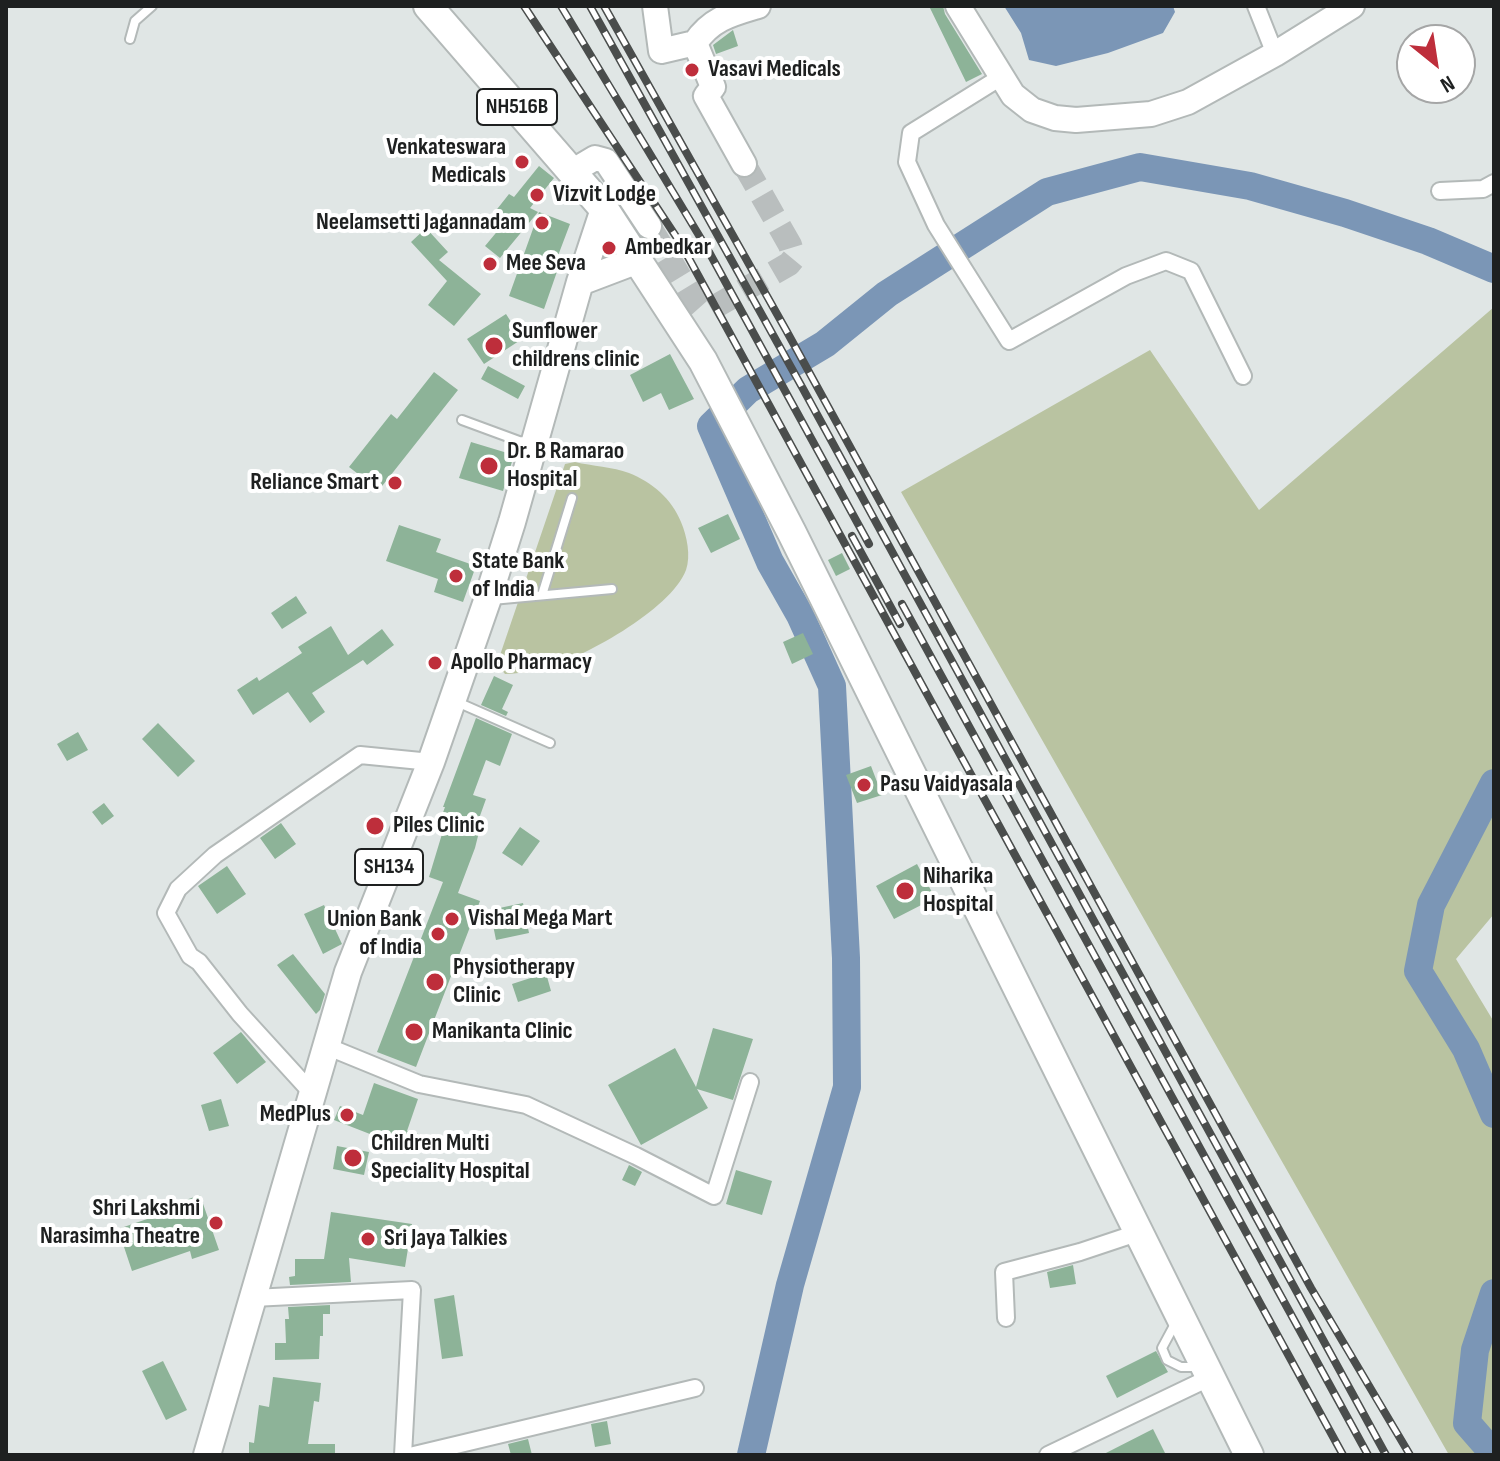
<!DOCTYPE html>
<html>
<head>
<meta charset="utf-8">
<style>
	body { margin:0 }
	#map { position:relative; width:1500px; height:1461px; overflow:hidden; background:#e0e6e5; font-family:"Sofia Sans Condensed",sans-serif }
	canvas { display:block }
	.frame { position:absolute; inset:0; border:8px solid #1e2020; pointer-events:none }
	.north { position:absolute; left:1396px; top:24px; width:80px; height:80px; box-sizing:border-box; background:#fff; border:2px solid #a5a6a6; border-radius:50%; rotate:150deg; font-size:22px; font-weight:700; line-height:32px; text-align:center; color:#1e2020 }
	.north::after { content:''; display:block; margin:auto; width:28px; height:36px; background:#be2e3b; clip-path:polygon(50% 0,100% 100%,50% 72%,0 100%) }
</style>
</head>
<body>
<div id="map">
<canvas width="1500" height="1461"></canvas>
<div class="frame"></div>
<div class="north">N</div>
</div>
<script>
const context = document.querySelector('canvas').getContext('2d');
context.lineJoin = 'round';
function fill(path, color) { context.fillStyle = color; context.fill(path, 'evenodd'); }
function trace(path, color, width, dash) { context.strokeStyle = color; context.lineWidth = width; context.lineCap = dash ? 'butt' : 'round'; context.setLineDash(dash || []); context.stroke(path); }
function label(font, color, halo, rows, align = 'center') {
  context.font = font + ' "Sofia Sans Condensed",sans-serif'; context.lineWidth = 8; context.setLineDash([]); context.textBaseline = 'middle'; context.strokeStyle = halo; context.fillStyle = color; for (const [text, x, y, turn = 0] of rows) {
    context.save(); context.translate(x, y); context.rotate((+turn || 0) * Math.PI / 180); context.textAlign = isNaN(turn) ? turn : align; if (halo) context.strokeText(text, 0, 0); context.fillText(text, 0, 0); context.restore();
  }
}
const green = new Path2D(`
	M 1494,307 L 1494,914 L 1456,959 L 1494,1022 L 1494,1455 L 1449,1455 L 901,492 L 1150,350 L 1259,510 Z
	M 575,462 C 592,466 613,467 629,473 C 652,482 672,499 681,522 C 687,536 691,556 686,570 C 671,610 581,659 541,670 C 530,673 517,673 505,674 L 497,664 L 565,464 Z`);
const water = new Path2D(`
	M 1004,6 L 1173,6 L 1175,12 L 1163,33 L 1108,53 L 1056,66 L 1029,60 L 1021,33 Z`);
const river = new Path2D(`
	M 1494,783 L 1431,905 L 1418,971 L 1466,1049 L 1494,1114
	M 1494,1293 L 1475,1350 L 1467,1423 L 1494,1454
	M 751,1455 L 790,1285 L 847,1087 L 846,958 L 832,686 L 800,615 L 770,562 L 711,426 L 748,390 L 825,344 L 887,294 L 1047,192 L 1140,167 L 1250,186 L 1345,213 L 1428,241 L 1494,269`);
const building = new Path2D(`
	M 929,6 L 943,6 L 945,14 L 982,74 L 966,82 Z
	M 733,30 L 738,46 L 716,54 L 713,45 Z
	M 539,166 L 554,178 L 530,208 L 538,212 L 500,258 L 485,246 L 505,222 L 494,213 L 509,194 L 514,197 Z
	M 539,212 L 570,224 L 556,261 L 560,263 L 544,309 L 509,296 Z
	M 426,228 L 448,252 L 439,260 L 481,294 L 454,326 L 428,305 L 447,281 L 411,242 Z
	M 506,314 L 522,339 L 484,364 L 467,339 Z
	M 670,354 L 694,399 L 669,410 L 661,393 L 643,402 L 630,375 Z
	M 488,366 L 525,386 L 518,399 L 481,379 Z
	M 434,372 L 458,390 L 379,490 L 349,467 L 391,414 L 397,419 Z
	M 471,442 L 514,455 L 503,491 L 459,478 Z
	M 728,514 L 740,539 L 711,553 L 698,528 Z
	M 399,525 L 441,539 L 436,552 L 476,566 L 463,602 L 434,592 L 438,579 L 386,561 Z
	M 842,553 L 850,569 L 836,576 L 828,560 Z
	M 296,596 L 307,613 L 282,629 L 271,613 Z
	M 331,626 L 348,655 L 382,629 L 394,645 L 367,665 L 363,660 L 312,693 L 325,712 L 310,723 L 288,692 L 253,715 L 237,690 L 257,677 L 259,681 L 302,653 L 298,647 Z
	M 803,633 L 813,654 L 792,664 L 783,642 Z
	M 494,676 L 513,685 L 502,709 L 508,712 L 506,716 L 481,705 Z
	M 476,718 L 512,734 L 500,766 L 486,760 L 473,795 L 486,799 L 476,827 L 480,828 L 475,848 L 458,893 L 480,901 L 416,1067 L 377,1052 L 443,882 L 429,877 L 442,834 L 436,832 L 445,807 L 443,807 Z
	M 158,723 L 195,761 L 178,777 L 142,739 Z
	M 78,732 L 88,750 L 67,761 L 57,744 Z
	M 871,766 L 882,795 L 857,803 L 846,775 Z
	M 104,803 L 114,816 L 102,825 L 92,812 Z
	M 281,823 L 296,844 L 275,859 L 260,838 Z
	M 520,827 L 540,841 L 522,866 L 502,853 Z
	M 917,864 L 935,898 L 894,919 L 876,886 Z
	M 227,866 L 246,894 L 217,914 L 198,886 Z
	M 523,903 L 529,933 L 496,940 L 490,910 Z
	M 324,905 L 342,944 L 323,954 L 304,914 Z
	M 293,954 L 325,994 L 320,1010 L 316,1014 L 277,965 Z
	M 546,973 L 551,991 L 518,1002 L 512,984 Z
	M 713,1028 L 753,1039 L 733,1100 L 697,1089 L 708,1108 L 641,1145 L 608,1085 L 675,1048 L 696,1087 Z
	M 241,1032 L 266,1062 L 237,1084 L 213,1053 Z
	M 374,1083 L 418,1099 L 407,1131 L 422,1135 L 416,1152 L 334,1120 L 340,1106 L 363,1115 Z
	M 221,1099 L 229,1126 L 209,1131 L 201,1105 Z
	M 337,1146 L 369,1152 L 364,1175 L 333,1169 Z
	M 629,1165 L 642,1172 L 635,1186 L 622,1180 Z
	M 736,1170 L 772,1181 L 762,1215 L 726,1204 Z
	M 200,1195 L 219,1250 L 192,1259 L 190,1251 L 132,1271 L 118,1229 L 182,1207 L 180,1202 Z
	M 331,1212 L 412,1224 L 405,1267 L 349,1258 L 351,1282 L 290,1285 L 289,1277 L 295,1276 L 295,1259 L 324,1259 Z
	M 1073,1265 L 1076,1284 L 1050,1288 L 1047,1272 Z
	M 454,1295 L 463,1356 L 442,1359 L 434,1299 Z
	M 330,1305 L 330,1314 L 323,1314 L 323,1336 L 320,1336 L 319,1359 L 275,1360 L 275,1343 L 286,1343 L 285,1319 L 289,1319 L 288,1307 Z
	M 1156,1351 L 1168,1372 L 1117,1398 L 1106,1376 Z
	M 163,1361 L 187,1410 L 166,1420 L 142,1371 Z
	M 273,1377 L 321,1383 L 319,1402 L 314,1401 L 308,1444 L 335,1444 L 335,1455 L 249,1455 L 249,1442 L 254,1443 L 259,1405 L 269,1407 Z
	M 607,1421 L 611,1444 L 595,1447 L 591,1424 Z
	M 1153,1429 L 1166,1455 L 1102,1455 Z
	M 528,1439 L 532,1455 L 511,1455 L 508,1444 Z`);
const secondaryTunnel = new Path2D(`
	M 649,226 L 694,300 L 702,309 L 711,309 L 789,264 L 794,258 L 790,245 L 744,164`);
const service = new Path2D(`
	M 130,39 L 135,21 L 152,6
	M 462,420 L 519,441 L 530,442
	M 542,595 L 572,498
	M 492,600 L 612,589
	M 457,702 L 550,743
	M 1176,1322 L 1162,1348 L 1167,1360 L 1181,1367 L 1197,1367`);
const minor = new Path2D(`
	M 1256,6 L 1275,54
	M 1001,77 L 911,133 L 907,162 L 936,225 L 1009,341 L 1126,276 L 1166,261 L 1191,271 L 1243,376
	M 1440,191 L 1483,189 L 1494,183
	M 326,1046 L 419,1084 L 526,1105 L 636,1156 L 714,1196 L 750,1082
	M 312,1093 L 240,1014 L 199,962 L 190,956 L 166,913 L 178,889 L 215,855 L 360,755 L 431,762
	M 253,1298 L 412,1290 L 403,1455
	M 1006,1318 L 1004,1272 L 1080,1252 L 1140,1232
	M 414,1455 L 695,1388
	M 1048,1455 L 1211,1377`);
const secondary = new Path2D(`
	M 655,6 L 661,51 L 695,43 C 711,19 731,14 758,6
	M 958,6 L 1013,95 L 1032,110 L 1055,118 L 1076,120 L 1151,114 L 1188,102 L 1275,54 L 1352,6
	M 695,43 L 713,87 L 706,96 L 744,164
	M 573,171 L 595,158 L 606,161 L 649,226`);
const primary = new Path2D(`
	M 580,282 L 638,260
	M 207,1455 L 348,972 L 431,762 L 487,601 L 512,522 L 580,282 L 604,209`);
const trunk = new Path2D(`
	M 428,6 L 604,209 L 703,361 L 792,533 L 1249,1455`);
const rail = new Path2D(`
	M 524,6 L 681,244 L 1343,1455
	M 561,6 L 709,252 L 869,544
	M 590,6 L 802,387 L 1386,1455
	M 604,6 L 786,330 L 1311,1288 L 1410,1455
	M 852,536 L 900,624
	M 902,604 L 1368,1455`);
const markers = [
	[692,70,8,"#be2e3b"],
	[522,162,8,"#be2e3b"],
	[537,195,8,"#be2e3b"],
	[542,223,8,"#be2e3b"],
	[609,248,8,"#be2e3b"],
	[490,264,8,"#be2e3b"],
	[494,346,10,"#be2e3b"],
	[489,466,10,"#be2e3b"],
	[395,483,8,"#be2e3b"],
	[456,576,8,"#be2e3b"],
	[435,663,8,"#be2e3b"],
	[864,785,8,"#be2e3b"],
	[375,826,10,"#be2e3b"],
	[905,891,10,"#be2e3b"],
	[452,919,8,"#be2e3b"],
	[438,934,8,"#be2e3b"],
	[435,982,10,"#be2e3b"],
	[414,1032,10,"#be2e3b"],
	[347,1115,8,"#be2e3b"],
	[353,1158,10,"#be2e3b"],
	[216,1223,8,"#be2e3b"],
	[368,1239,8,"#be2e3b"]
];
const shields = [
	[517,107,80],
	[389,867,68]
];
const shieldNames = [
	["NH516B",517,107],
	["SH134",389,867]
];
const poiNames = [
	["Vasavi Medicals",708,70],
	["Venkateswara",506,148,"right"],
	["Medicals",506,176,"right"],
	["Vizvit Lodge",553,195],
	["Neelamsetti Jagannadam",526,223,"right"],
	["Ambedkar",625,248],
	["Mee Seva",506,264],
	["Sunflower",512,332],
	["childrens clinic",512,360],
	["Dr. B Ramarao",507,452],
	["Hospital",507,480],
	["Reliance Smart",379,483,"right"],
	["State Bank",472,562],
	["of India",472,590],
	["Apollo Pharmacy",451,663],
	["Pasu Vaidyasala",880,785],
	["Piles Clinic",393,826],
	["Niharika",923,877],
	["Hospital",923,905],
	["Vishal Mega Mart",468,919],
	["Union Bank",422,920,"right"],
	["of India",422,948,"right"],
	["Physiotherapy",453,968],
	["Clinic",453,996],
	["Manikanta Clinic",432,1032],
	["MedPlus",331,1115,"right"],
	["Children Multi",371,1144],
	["Speciality Hospital",371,1172],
	["Shri Lakshmi",200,1209,"right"],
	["Narasimha Theatre",200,1237,"right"],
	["Sri Jaya Talkies",384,1239]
];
fill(green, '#b9c3a1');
fill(water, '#7b96b6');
trace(river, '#7b96b6', 28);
fill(building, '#8db398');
trace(secondaryTunnel, '#b9bebe', 24, [24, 12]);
trace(service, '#b3b9b8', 12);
trace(minor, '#b3b9b8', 20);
trace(secondary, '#b3b9b8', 28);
trace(primary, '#b3b9b8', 30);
trace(trunk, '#b3b9b8', 32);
trace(service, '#fff', 8);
trace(minor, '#fff', 16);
trace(secondary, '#fff', 24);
trace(primary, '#fff', 26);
trace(trunk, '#fff', 28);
trace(rail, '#4a4d4c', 8);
trace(rail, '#fff', 5, [15]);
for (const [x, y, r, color] of markers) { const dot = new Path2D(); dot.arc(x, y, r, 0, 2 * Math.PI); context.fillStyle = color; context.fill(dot); trace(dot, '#fff', 3); }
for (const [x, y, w] of shields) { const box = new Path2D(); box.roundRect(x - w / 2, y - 18, w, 36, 6); context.fillStyle = '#fff'; context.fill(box); trace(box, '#1e2020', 2); }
label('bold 22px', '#1e2020', null, shieldNames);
label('bold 24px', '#1e2020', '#fff', poiNames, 'left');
</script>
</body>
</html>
